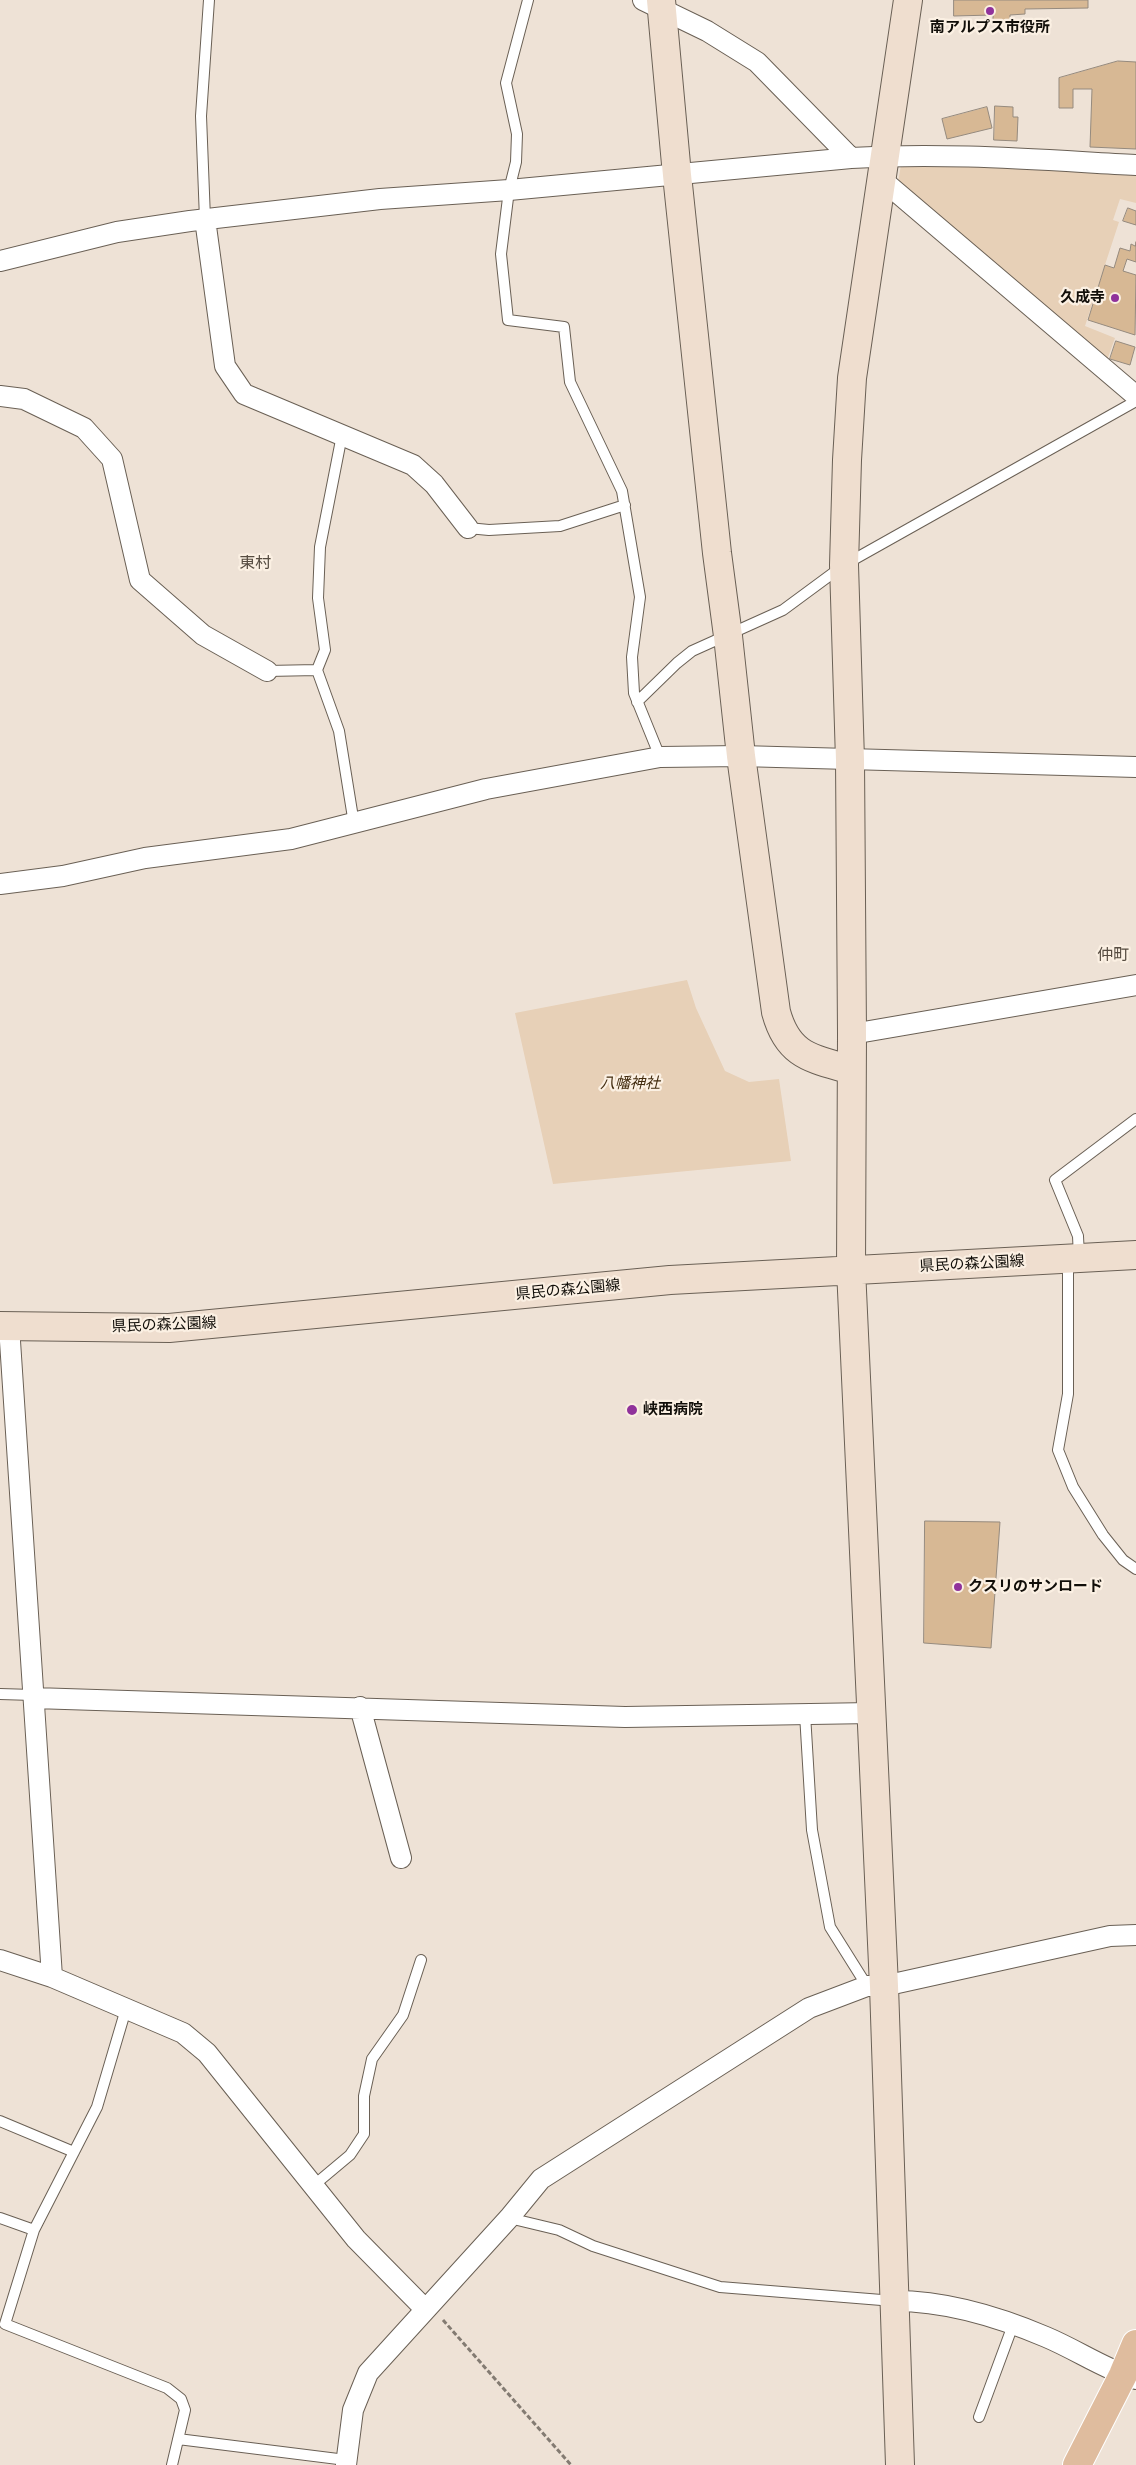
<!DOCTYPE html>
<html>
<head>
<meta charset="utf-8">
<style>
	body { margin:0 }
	canvas { display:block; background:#eee2d6 }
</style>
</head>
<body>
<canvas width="1136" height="2465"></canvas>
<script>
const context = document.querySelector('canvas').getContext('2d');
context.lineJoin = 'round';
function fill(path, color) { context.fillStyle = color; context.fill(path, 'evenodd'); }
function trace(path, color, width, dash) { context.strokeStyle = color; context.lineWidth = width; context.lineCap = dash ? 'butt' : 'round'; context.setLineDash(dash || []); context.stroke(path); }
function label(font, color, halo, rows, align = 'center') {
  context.font = font + ' "IBM Plex Serif","Noto Sans JP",serif'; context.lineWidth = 4.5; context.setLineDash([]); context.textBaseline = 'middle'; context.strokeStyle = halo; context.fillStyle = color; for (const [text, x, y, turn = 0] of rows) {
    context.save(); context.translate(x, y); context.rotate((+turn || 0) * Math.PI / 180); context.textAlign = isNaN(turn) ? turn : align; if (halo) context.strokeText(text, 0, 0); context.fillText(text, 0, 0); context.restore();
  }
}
const green = new Path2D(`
	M 974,164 L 1136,171 L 1136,203 L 1120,199 L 1113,220 L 1119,222 L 1085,326 L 1115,338 L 1106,363 L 897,188 L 901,165 Z
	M 687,980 L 696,1008 L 725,1071 L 749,1082 L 779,1079 L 791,1161 L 553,1184 L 515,1013 Z`);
const building = new Path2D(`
	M 954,0 L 1088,0 L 1088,8 L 1025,9 L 1025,14 L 1010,15 L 1010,23 L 993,23 L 993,15 L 954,16 Z
	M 1118,61 L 1136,62 L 1136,149 L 1090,147 L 1092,89 L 1073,89 L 1073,108 L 1059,108 L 1059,78 Z
	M 995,106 L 1013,107 L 1013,117 L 1018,117 L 1017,141 L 994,140 Z
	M 987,107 L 992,128 L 947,139 L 942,119 Z
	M 1128,208 L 1136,211 L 1136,225 L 1123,221 Z
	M 1136,242 L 1136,262 L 1127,259 L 1123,271 L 1136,275 L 1135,335 L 1088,320 L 1105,265 L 1114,268 L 1120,248 L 1130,251 L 1131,244 L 1135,246 Z
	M 1116,341 L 1135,347 L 1130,365 L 1110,359 Z
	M 925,1521 L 1000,1522 L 991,1648 L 924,1643 Z`);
const path = new Path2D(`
	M 443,2320 L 571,2465`);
const lane = new Path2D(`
	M 528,0 L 506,83 L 517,134 L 516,162 L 509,190 L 501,254 L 508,320 L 564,327 L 570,382 L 622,491 L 640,597 L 632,657 L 634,693 L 660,757
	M 205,219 L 201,116 L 209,0
	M 468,528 L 489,530 L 560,526 L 625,505
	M 317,670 L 325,650 L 318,598 L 320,547 L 342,435
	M 267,671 L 317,670 L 339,731 L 354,824
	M 637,702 L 677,663 L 692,651 L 783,610 L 844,565 L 1136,401
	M 1079,1257 L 1078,1236 L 1055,1180 L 1136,1119
	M 1068,1260 L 1068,1394 L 1058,1450 L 1073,1487 L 1103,1535 L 1123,1560 L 1136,1569
	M 0,1694 L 33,1695
	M 805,1714 L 812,1830 L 830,1927 L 867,1986
	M 0,2121 L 74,2152
	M 313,2186 L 350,2155 L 364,2134 L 364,2096 L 372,2059 L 403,2015 L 421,1960
	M 0,2218 L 34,2230 L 97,2107 L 126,2009
	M 509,2218 L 559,2230 L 593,2246 L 720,2287 L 894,2301
	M 34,2230 L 5,2324 L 167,2388 L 181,2399 L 185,2410 L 172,2465
	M 979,2417 L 1013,2325
	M 178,2439 L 346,2460`);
const street = new Path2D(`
	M 643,0 L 707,31 L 757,62 L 851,158
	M 880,178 L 1136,396
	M 205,219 L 225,366 L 244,394 L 413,465 L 434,484 L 468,528
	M 0,261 L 117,232 L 190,221 L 380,199 L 509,190 L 851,158 C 946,152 1041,160 1136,165
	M 0,396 L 24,399 L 84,428 L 112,459 L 140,580 L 203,635 L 267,671
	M 0,884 L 63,876 L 145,858 L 291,839 L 486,789 L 660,757 L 741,756 L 1136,767
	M 852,1034 L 1136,985
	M 9,1326 L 52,1977
	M 34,1698 L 625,1717 L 872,1713
	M 360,1707 L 401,1858
	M 0,1960 L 52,1977 L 183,2033 L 207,2053 L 356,2239 L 425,2309
	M 895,2301 C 946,2301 999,2317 1046,2337 C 1077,2350 1104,2369 1136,2379
	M 346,2465 L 353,2410 L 368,2373 L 509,2218 L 541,2179 L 809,2008 L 867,1986 L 884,1986 L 1110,1936 L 1136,1935`);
const secondary = new Path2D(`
	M 661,0 L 677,175 L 717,553 L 728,636 L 741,756 L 776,1012 C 788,1056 811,1058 851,1070
	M 0,1326 L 169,1328 L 670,1280 L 1136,1255
	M 900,2465 L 884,1986 L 851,1269 L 852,1034 L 850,760 L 844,565 L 847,460 L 852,378 L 908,0`);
const primary = new Path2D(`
	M 1077,2465 L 1123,2375 L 1136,2344`);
const markers = [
	[990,11,5,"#90329b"],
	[1115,298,5,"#90329b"],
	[632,1410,6,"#90329b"],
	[958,1587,5,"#90329b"]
];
const poiNames = [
	["南アルプス市役所",990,28,"center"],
	["久成寺",1105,298,"right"],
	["峡西病院",643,1410],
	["クスリのサンロード",968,1587]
];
const parkNames = [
	["八幡神社",630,1084]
];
const streetNames = [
	["県民の森公園線",972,1264,-3],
	["県民の森公園線",568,1290,-5],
	["県民の森公園線",164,1325,-2]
];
const neighbourhoodNames = [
	["東村",255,563],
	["仲町",1113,955]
];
fill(green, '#e7d0b7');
fill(building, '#d7b894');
trace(building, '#958a7e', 1);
trace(lane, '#6a6055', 12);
trace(street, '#6a6055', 22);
trace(secondary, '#6a6055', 30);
trace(primary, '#fff', 30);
trace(path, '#837b72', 3, [5, 2.5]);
trace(lane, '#fff', 10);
trace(street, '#fff', 20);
trace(secondary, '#efdecf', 28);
trace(primary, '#dfbc9e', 28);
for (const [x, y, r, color] of markers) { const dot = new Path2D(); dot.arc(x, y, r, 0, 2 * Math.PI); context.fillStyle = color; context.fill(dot); trace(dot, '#fbf0e3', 2); }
label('bold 15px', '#110e09', '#fbf0e3', poiNames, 'left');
label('italic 15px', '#422b0e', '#fbf0e3', parkNames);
label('15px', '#110e09', '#fbf0e3', streetNames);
label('16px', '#564c41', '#fbf0e3', neighbourhoodNames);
</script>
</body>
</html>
